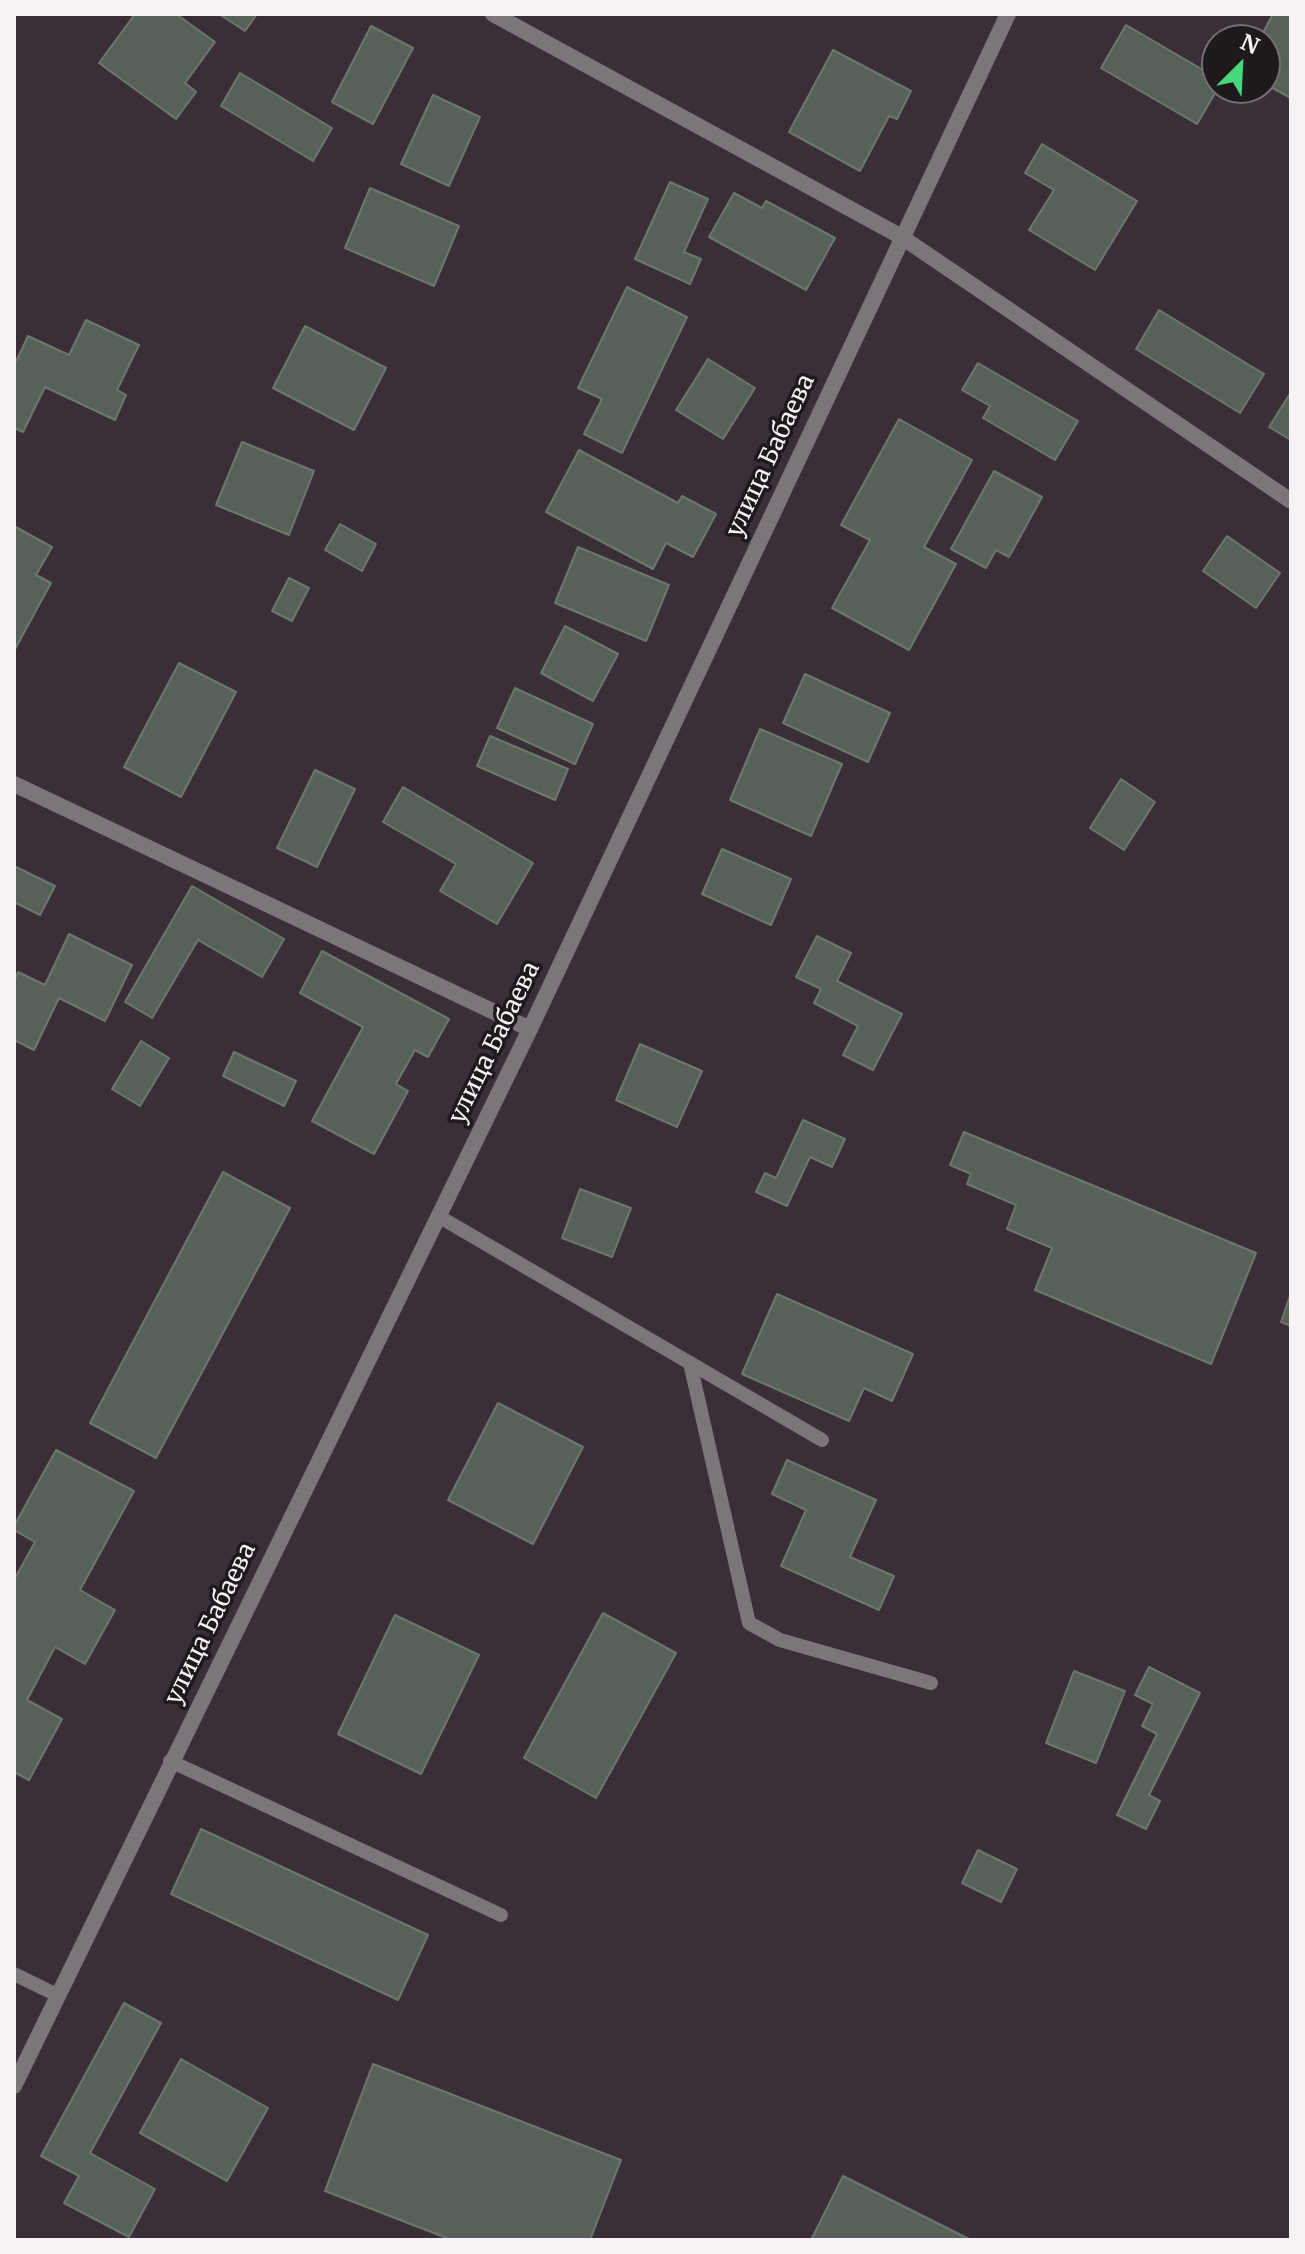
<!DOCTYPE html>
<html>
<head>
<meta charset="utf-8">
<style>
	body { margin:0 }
	#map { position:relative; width:1305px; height:2254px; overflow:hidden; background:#3b2f37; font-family:Merriweather,serif }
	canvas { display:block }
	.frame { position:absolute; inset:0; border:16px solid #f8f1f6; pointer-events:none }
	.north { position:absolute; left:1201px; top:24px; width:80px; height:80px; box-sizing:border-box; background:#1e191d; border:2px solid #756f74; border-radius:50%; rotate:24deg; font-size:22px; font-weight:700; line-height:32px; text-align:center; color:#f8f1f6 }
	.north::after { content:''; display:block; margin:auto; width:28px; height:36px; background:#44d77b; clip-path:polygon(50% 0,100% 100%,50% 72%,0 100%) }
</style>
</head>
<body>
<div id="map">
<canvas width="1305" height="2254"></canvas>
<div class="frame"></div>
<div class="north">N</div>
</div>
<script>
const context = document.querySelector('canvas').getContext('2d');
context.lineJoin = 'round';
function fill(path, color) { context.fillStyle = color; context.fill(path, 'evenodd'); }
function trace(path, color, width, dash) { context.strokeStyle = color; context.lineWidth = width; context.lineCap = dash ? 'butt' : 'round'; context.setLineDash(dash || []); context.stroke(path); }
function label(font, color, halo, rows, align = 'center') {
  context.font = font + ' Merriweather,serif'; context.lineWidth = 7; context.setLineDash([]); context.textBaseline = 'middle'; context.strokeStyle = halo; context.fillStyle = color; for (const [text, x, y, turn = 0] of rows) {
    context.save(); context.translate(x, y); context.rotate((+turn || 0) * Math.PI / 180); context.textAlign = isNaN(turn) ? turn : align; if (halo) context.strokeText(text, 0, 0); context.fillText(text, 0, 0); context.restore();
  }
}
const building = new Path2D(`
	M 135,14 L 176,14 L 215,42 L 185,83 L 196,92 L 176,119 L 99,63 Z
	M 219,14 L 257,14 L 245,31 Z
	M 1273,14 L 1291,14 L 1291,98 L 1265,84 L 1265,40 L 1259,40 Z
	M 1126,25 L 1217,78 L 1218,88 L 1197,124 L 1101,68 Z
	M 371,26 L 413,48 L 373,124 L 332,102 Z
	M 833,50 L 911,91 L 897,119 L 889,116 L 860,171 L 789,132 Z
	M 240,73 L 332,128 L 313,161 L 221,106 Z
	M 433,95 L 480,117 L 449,186 L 401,164 Z
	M 1042,144 L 1137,201 L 1095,270 L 1029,230 L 1054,190 L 1025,173 Z
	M 670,182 L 708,199 L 684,252 L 701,259 L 690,284 L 635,259 Z
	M 370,188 L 459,226 L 434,286 L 345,248 Z
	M 734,193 L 762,208 L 766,201 L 835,238 L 806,290 L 709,237 Z
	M 627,287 L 687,317 L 622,453 L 584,434 L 602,399 L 578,388 Z
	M 1159,310 L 1264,374 L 1240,413 L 1136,349 Z
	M 86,320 L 139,345 L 117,390 L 126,395 L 115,420 L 45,387 L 23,432 L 14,428 L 14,366 L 28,336 L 69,355 Z
	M 305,326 L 386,368 L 354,430 L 273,388 Z
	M 708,359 L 755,388 L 723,439 L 676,410 Z
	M 978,363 L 1078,421 L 1055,460 L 983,418 L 990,406 L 962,390 Z
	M 1291,392 L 1291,440 L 1269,427 Z
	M 899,419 L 972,460 L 924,547 L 956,564 L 909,650 L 832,608 L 870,540 L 841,525 Z
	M 242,442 L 314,471 L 289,535 L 216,505 Z
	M 579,450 L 678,503 L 682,496 L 716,514 L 693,557 L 666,543 L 653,569 L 546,512 Z
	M 994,471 L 1042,497 L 1009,557 L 996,550 L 986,568 L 951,549 Z
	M 340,524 L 376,544 L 362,571 L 325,550 Z
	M 14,526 L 52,547 L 36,575 L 51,583 L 14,651 Z
	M 1227,536 L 1280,573 L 1256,608 L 1203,571 Z
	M 578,547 L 669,585 L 646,641 L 555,603 Z
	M 289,578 L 309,588 L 292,621 L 272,611 Z
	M 565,626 L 618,654 L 593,701 L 541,673 Z
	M 179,663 L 236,692 L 181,797 L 124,767 Z
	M 805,674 L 890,713 L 868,762 L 783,723 Z
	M 515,688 L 593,724 L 575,764 L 497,728 Z
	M 760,729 L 842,764 L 811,836 L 730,800 Z
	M 490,736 L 568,769 L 555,800 L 477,766 Z
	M 315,770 L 355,789 L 317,867 L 277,848 Z
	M 1121,779 L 1155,802 L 1124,850 L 1090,828 Z
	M 403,787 L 533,863 L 497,924 L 440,891 L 456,864 L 383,822 Z
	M 722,849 L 791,879 L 771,925 L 702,894 Z
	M 14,866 L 55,886 L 40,915 L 14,902 Z
	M 192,886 L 284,939 L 262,977 L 198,940 L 152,1018 L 125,1002 Z
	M 69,934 L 132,965 L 105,1021 L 59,998 L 34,1050 L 14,1040 L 14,982 L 18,972 L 45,985 Z
	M 817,936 L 851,953 L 837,981 L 902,1014 L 873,1070 L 843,1055 L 858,1026 L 814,1003 L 821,989 L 796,977 Z
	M 322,951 L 449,1019 L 428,1057 L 415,1050 L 396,1084 L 408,1091 L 374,1154 L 312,1121 L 363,1027 L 300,993 Z
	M 141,1041 L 169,1058 L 140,1106 L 112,1089 Z
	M 640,1044 L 702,1071 L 677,1127 L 616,1100 Z
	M 234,1052 L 296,1081 L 284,1106 L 223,1076 Z
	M 803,1120 L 845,1139 L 832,1167 L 810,1157 L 787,1206 L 756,1192 L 765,1173 L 776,1178 Z
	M 964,1132 L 1256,1253 L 1211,1364 L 1035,1290 L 1052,1248 L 1007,1229 L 1016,1205 L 967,1184 L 971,1174 L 950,1165 Z
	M 223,1172 L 290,1208 L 156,1458 L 90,1423 Z
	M 580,1189 L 631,1208 L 612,1257 L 562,1238 Z
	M 1291,1293 L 1291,1326 L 1281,1322 Z
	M 777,1294 L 913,1354 L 892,1401 L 864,1388 L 849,1421 L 742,1374 Z
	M 498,1403 L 583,1447 L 533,1544 L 448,1500 Z
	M 56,1450 L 134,1491 L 80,1590 L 115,1610 L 85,1664 L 55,1647 L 27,1700 L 62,1719 L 29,1780 L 14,1772 L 14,1580 L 35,1542 L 14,1530 L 14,1526 Z
	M 787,1460 L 876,1500 L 850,1557 L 894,1576 L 879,1610 L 781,1566 L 806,1510 L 772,1494 Z
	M 603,1613 L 676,1653 L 596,1798 L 524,1758 Z
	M 395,1615 L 479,1655 L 421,1774 L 338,1734 Z
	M 1149,1667 L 1200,1693 L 1149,1795 L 1160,1801 L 1146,1829 L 1117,1815 L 1157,1734 L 1142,1726 L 1153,1704 L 1135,1695 Z
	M 1074,1671 L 1125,1691 L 1096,1763 L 1046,1743 Z
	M 201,1829 L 428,1935 L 398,2000 L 171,1894 Z
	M 978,1850 L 1017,1869 L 1001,1902 L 962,1883 Z
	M 124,2003 L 161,2023 L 90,2153 L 155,2189 L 129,2237 L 64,2203 L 79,2176 L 41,2156 Z
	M 181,2059 L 268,2108 L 227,2181 L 140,2133 Z
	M 373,2064 L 621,2160 L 590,2240 L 452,2240 L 325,2191 Z
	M 843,2176 L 971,2240 L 811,2240 Z`);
const service = new Path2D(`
	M 438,1216 L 822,1440
	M 690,1363 L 749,1623 L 780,1640 L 931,1683
	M 170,1761 L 501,1915
	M 14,1974 L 57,1995`);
const minor = new Path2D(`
	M 493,14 L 900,236 L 1291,501
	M 14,784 L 530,1029`);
const tertiary = new Path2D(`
	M 14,2086 L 530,1029 L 1008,14`);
const streetNames = [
	["улица Бабаева",771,456,-65],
	["улица Бабаева",495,1043,-64],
	["улица Бабаева",211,1624,-64]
];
fill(building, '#566258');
trace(building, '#6c786e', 2);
trace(service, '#7c767a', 14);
trace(minor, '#7c767a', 16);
trace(tertiary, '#7c767a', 16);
label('24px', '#f8f1f6', '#1e191d', streetNames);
</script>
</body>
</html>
